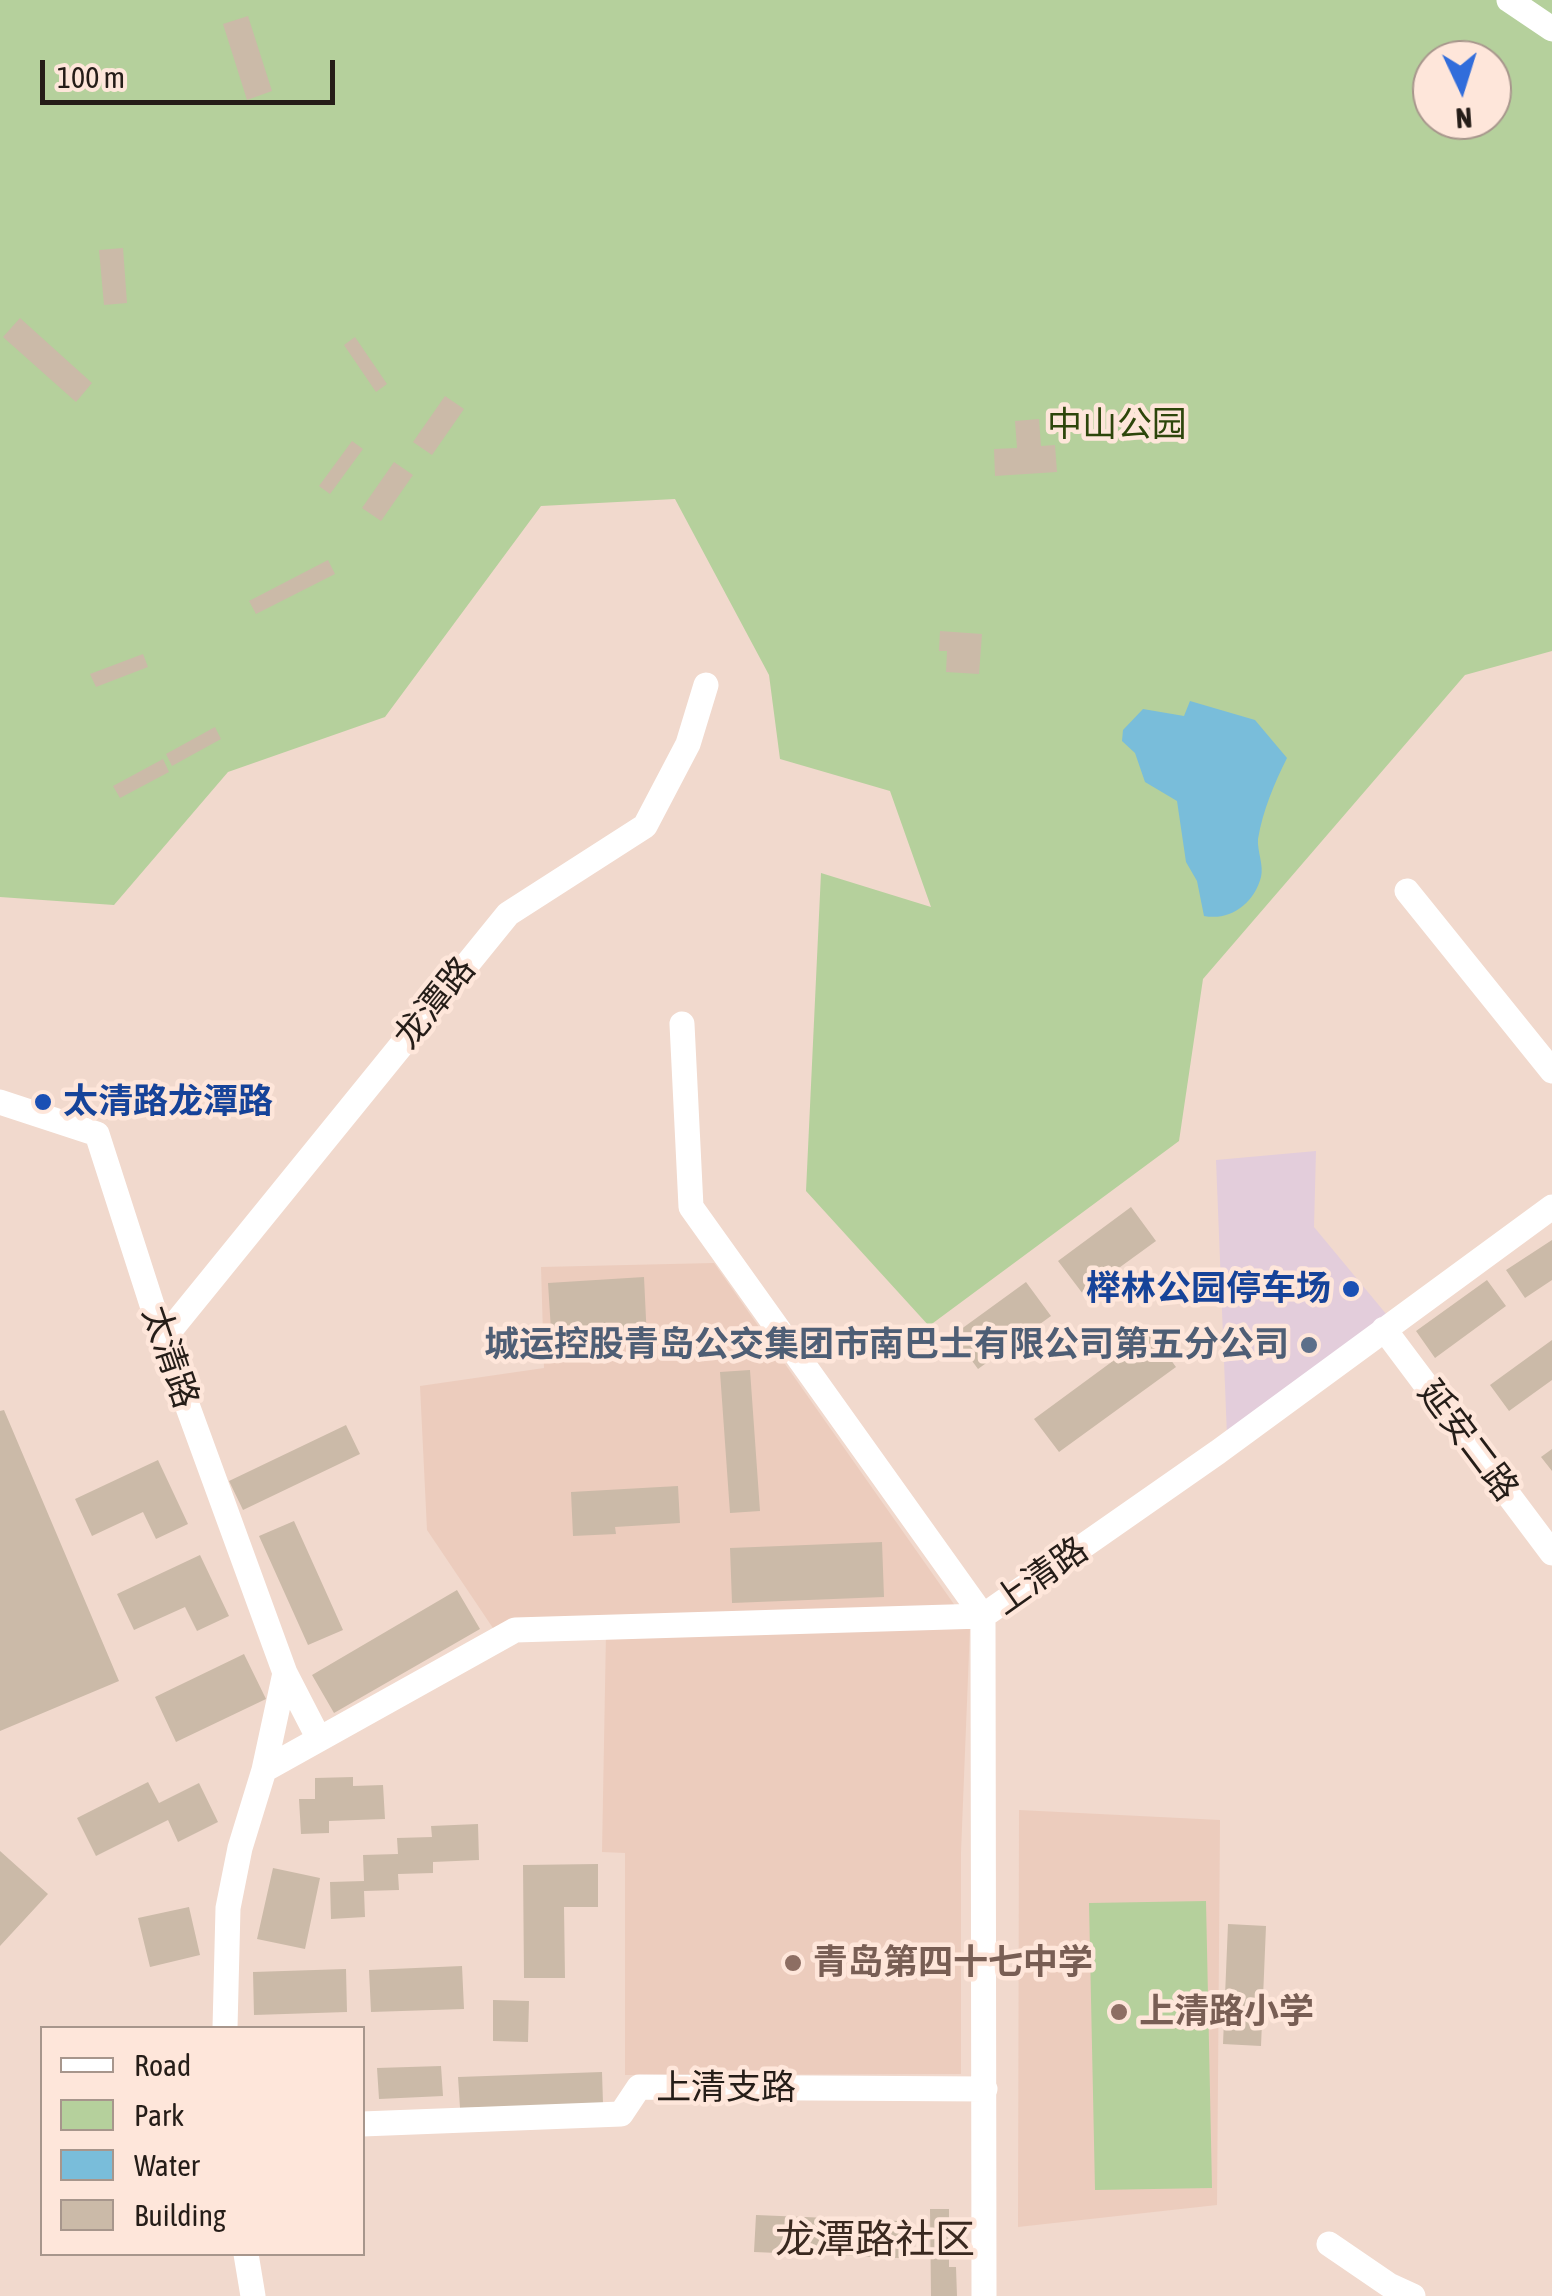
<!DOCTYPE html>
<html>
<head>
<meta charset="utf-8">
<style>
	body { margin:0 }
	#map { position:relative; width:1552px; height:2296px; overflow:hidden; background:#f1d9cd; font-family:"Asap Condensed",sans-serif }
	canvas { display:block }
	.legend { position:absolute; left:40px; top:2026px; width:325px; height:230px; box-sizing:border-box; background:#fee6da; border:2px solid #a7968c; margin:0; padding:12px 18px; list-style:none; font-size:30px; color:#251d18 }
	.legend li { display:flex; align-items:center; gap:20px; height:50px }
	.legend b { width:50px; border:2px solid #a7968c }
	.north { position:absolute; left:1412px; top:40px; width:100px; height:100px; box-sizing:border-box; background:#fee6da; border:2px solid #a7968c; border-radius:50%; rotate:176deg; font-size:28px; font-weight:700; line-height:40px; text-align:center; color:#251d18 }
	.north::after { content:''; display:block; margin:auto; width:35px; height:45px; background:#316ddb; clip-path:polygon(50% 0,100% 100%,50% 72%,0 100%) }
	.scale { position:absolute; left:40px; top:60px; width:295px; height:45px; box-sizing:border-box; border:5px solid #251d18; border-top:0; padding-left:12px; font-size:30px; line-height:35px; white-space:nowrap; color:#251d18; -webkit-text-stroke:8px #fee6da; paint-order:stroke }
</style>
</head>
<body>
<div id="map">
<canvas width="1552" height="2296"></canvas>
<ul class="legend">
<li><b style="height:12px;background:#fff"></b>Road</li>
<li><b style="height:28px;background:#b5d09c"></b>Park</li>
<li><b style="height:28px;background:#79bdda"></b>Water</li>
<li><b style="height:28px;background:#cbbaa8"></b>Building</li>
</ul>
<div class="north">N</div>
<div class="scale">100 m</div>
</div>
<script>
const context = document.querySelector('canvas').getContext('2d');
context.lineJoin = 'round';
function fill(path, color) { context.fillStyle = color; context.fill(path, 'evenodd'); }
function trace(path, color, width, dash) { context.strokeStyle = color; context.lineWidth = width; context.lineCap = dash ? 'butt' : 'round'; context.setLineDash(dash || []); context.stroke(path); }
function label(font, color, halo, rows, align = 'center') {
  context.font = font + ' "Asap Condensed","Noto Sans SC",sans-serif'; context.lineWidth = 9; context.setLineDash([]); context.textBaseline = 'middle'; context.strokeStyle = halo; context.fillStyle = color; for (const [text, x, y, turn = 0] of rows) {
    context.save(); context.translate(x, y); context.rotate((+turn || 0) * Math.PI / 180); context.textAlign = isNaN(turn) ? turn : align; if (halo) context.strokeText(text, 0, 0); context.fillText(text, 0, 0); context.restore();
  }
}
const built = new Path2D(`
	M 714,1263 L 970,1627 L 961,1852 L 961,2074 L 625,2075 L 625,1853 L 602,1852 L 606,1633 L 499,1637 L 427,1530 L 420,1386 L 544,1368 L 541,1267 Z
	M 1019,1810 L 1220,1820 L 1217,2205 L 1018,2227 Z`);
const industrial = new Path2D(`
	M 1316,1151 L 1314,1227 L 1387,1315 L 1227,1436 L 1216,1160 Z`);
const green = new Path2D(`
	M 0,0 L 1552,0 L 1552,651 L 1465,675 L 1203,979 L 1179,1141 L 929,1326 L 806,1191 L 821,873 L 931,907 L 890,791 L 780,759 L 769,675 L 675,499 L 541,506 L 385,717 L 228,772 L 114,905 L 0,897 ZM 1432,60 L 1492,60 L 1492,120 L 1432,120 Z
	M 1206,1901 L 1212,2188 L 1095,2190 L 1089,1903 Z`);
const water = new Path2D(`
	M 1190,701 L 1255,720 L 1287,758 C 1274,784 1263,810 1258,839 C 1257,851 1264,865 1261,877 C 1254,904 1230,921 1204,916 L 1197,881 L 1186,862 L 1177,801 L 1145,782 L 1135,753 L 1122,741 L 1123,730 L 1143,709 L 1184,716 Z`);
const building = new Path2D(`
	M 248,16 L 272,91 L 247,100 L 223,24 Z
	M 123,248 L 127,303 L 104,305 L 99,250 Z
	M 20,318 L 92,383 L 76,402 L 3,337 Z
	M 355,337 L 387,384 L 376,392 L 344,345 Z
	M 445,396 L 464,409 L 432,455 L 413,442 Z
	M 1039,419 L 1041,446 L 1055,445 L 1057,472 L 995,476 L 994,449 L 1017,448 L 1015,421 Z
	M 352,441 L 363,449 L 330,494 L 319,486 Z
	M 394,462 L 413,475 L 381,521 L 362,508 Z
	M 328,560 L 335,574 L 256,614 L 249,601 Z
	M 940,631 L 982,634 L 979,674 L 946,672 L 947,651 L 939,651 Z
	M 143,654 L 148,667 L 96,687 L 90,674 Z
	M 215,727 L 221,739 L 172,766 L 166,754 Z
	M 163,759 L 169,772 L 120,798 L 113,786 Z
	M 1131,1207 L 1156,1241 L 1083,1294 L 1058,1261 Z
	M 1552,1240 L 1552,1280 L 1525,1298 L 1506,1270 Z
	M 644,1277 L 647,1340 L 552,1346 L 548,1283 Z
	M 1487,1280 L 1506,1306 L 1435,1358 L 1416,1331 Z
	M 1026,1282 L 1051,1316 L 978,1369 L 953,1335 Z
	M 1151,1333 L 1176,1367 L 1059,1452 L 1034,1419 Z
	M 1552,1340 L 1552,1380 L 1509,1411 L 1490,1385 Z
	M 750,1370 L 760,1511 L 730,1513 L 720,1372 Z
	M 4,1410 L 119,1681 L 0,1731 L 0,1411 Z
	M 346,1425 L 360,1454 L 243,1510 L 229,1481 Z
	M 1552,1449 L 1552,1471 L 1541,1457 Z
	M 158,1460 L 188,1524 L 156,1539 L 143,1512 L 92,1536 L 75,1499 Z
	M 678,1486 L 680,1523 L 615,1527 L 616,1534 L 573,1536 L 571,1492 Z
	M 294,1521 L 343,1630 L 308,1645 L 259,1536 Z
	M 882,1542 L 884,1597 L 732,1603 L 730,1548 Z
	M 200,1555 L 229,1616 L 197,1631 L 185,1607 L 134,1630 L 117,1594 Z
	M 457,1590 L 480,1629 L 334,1713 L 312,1675 Z
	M 244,1654 L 266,1699 L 176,1742 L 155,1697 Z
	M 353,1777 L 353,1786 L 383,1785 L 385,1819 L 329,1821 L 329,1833 L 301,1834 L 299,1799 L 315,1799 L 315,1778 Z
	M 148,1782 L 159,1803 L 199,1783 L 218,1822 L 178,1842 L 168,1820 L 96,1856 L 77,1818 Z
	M 478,1824 L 479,1860 L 433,1862 L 433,1873 L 398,1874 L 399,1890 L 364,1891 L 365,1917 L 331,1919 L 330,1882 L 364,1881 L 363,1855 L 398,1854 L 397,1838 L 432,1837 L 431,1826 Z
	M 0,1851 L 48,1894 L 0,1946 Z
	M 598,1864 L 598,1907 L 564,1907 L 565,1978 L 524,1978 L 523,1865 Z
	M 273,1868 L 320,1878 L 305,1949 L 257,1939 Z
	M 189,1907 L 200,1955 L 150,1967 L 138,1918 Z
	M 1228,1924 L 1266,1926 L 1261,2046 L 1223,2044 Z
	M 462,1966 L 464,2009 L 371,2012 L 369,1970 Z
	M 346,1969 L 347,2012 L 254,2015 L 253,1972 Z
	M 493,2000 L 529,2001 L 528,2042 L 493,2041 Z
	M 441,2066 L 443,2096 L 379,2099 L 377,2068 Z
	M 602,2072 L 603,2104 L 460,2108 L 458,2077 Z
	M 930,2209 L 949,2209 L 949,2267 L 956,2267 L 957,2296 L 931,2296 Z
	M 756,2215 L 900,2221 L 899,2258 L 754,2252 Z`);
const minor = new Path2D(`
	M 1509,0 L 1552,29
	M 1407,891 L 1552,1071
	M 682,1024 L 691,1207 L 983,1616
	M 0,1102 L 97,1134 L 163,1339 L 285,1673 L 264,1770 L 240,1848 L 228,1908 L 225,2028
	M 1384,1329 L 1552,1553
	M 163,1339 L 508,914 L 645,826 L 688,744 L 706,685
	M 285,1673 L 319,1739
	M 264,1770 L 515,1630 L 983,1616
	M 362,2124 L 621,2114 L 639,2087 L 985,2089
	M 1329,2244 L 1389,2285 L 1413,2296
	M 246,2254 L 253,2296
	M 984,2296 L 983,1616 L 1218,1452 L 1552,1207`);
const markers = [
	[43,1102,10,"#1a4fb4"],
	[1351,1289,10,"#1a4fb4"],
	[1309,1345,10,"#5c6f8a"],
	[793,1963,10,"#8d6e63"],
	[1119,2012,10,"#8d6e63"]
];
const parkNames = [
	["中山公园",1117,425]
];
const streetNames = [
	["龙潭路",435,1003,-51],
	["太清路",170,1357,71],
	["延安二路",1468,1441,53],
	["上清路",1041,1576,-35],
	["上清支路",726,2088]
];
const transitNames = [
	["太清路龙潭路",63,1102],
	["榉林公园停车场",1331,1289,"right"]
];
const serviceNames = [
	["城运控股青岛公交集团市南巴士有限公司第五分公司",1289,1345]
];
const educationNames = [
	["青岛第四十七中学",813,1963],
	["上清路小学",1139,2012]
];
const quarterNames = [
	["龙潭路社区",875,2240]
];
fill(built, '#ecccbd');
fill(industrial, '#e3cddb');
fill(green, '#b5d09c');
fill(water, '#79bdda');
fill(building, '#cbbaa8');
trace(minor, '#fff', 25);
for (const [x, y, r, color] of markers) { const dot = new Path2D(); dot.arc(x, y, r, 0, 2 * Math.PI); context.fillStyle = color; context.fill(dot); trace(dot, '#fee6da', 4); }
label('35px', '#2d460b', '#fee6da', parkNames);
label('35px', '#251d18', '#fee6da', streetNames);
label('bold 35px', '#164399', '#fee6da', transitNames, 'left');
label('bold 35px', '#4e5e75', '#fee6da', serviceNames, 'right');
label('bold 35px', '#785e54', '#fee6da', educationNames, 'left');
label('40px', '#3a2920', '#fee6da', quarterNames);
</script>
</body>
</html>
